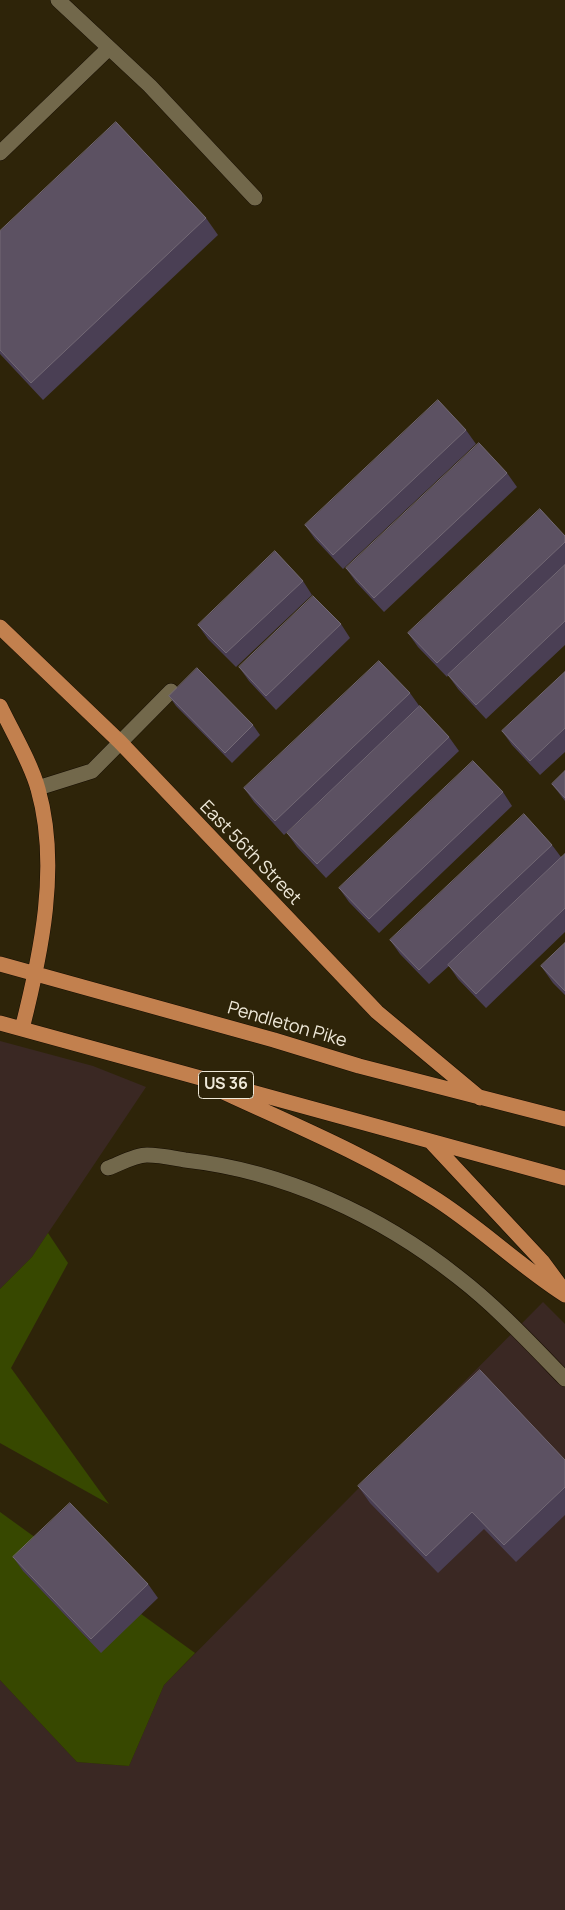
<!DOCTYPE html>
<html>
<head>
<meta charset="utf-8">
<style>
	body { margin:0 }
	canvas { display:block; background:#2e2409 }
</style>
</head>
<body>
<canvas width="565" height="1910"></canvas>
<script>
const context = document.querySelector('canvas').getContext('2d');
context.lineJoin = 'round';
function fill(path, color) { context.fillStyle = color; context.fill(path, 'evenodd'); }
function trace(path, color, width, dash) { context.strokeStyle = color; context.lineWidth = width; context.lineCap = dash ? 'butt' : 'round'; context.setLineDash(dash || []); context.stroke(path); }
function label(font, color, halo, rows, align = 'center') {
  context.font = font + ' Manrope,sans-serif'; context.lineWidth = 4; context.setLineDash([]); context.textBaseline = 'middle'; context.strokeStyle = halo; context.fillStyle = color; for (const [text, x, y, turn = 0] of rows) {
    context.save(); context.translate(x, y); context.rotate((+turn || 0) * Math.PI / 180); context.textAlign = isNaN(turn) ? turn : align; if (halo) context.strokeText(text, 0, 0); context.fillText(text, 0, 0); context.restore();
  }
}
const industrial = new Path2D(`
	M 0,1041 L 93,1066 L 146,1087 L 32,1257 L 0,1289 Z
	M 543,1302 L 565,1324 L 565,1910 L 0,1910 L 0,1680 L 77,1762 L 129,1766 L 164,1685 Z`);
const green = new Path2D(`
	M 48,1233 L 68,1263 L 11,1368 L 109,1504 L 0,1443 L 0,1289 L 32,1257 Z
	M 0,1512 L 195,1653 L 164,1685 L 129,1766 L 77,1762 L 0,1680 Z`);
const minor = new Path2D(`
	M 58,0 L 150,86 L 255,198
	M 0,153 L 109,48
	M 38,788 L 92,771 L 171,691
	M 108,1168 C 119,1164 135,1155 147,1155 C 160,1155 173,1158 185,1160 C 284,1171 380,1215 458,1277 C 497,1307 531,1344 565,1379`);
const major = new Path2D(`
	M 0,627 L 120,742 L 377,1012 L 480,1098
	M 0,706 C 12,731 31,763 38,789 C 60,866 41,954 22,1029
	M 0,964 L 274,1040 L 359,1066 L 565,1119
	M 0,1023 L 565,1178
	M 221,1091 C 292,1124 365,1154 431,1196 C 478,1225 518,1265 565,1295
	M 431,1142 L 542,1261 L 562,1288`);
const wall = new Path2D(`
	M 206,218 L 218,235 L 43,400 L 0,354 L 0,231 Z
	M 466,430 L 476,444 L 343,569 L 315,539 L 305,525 Z
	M 507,473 L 517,487 L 384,612 L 356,582 L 346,568 Z
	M 565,536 L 565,645 L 486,719 L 458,689 L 448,675 L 447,677 L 418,647 L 408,633 Z
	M 303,581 L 312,595 L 236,667 L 208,639 L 198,625 Z
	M 341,624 L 350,638 L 276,710 L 249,681 L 239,667 Z
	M 565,672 L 565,752 L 540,775 L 512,745 L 502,731 Z
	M 410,693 L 420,707 L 449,737 L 459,751 L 326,878 L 297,847 L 287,833 L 330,792 L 284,835 L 254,802 L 244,788 Z
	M 169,696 L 253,725 L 260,735 L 232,763 L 176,706 Z
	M 565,771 L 565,801 L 552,784 Z
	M 503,792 L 512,806 L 379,933 L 349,902 L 339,888 Z
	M 552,845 L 561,857 L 565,855 L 565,932 L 486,1008 L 458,979 L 449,966 L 429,984 L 400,954 L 390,940 Z
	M 565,943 L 565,995 L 553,983 L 541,966 Z
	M 565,1460 L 565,1515 L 516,1562 L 484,1529 L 438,1573 L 370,1503 L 358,1486 Z
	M 13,1557 L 148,1584 L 158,1598 L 101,1653 L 23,1571 Z`);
const building = new Path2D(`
	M 116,122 L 206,218 L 31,383 L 0,350 L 0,231 Z
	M 438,400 L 466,430 L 333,555 L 305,525 Z
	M 479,443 L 507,473 L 374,598 L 346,568 Z
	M 540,509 L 565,536 L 565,542 L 437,663 L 408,633 Z
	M 275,551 L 303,581 L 226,653 L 198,625 Z
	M 565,565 L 565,621 L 476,705 L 448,675 Z
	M 313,596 L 341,624 L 266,696 L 239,667 Z
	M 379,661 L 410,693 L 275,821 L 244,788 Z
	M 197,668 L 253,725 L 225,753 L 169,696 Z
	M 565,672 L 565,728 L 530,761 L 502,731 Z
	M 420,706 L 449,737 L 317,864 L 287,833 Z
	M 473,761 L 503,792 L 369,919 L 339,888 Z
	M 565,771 L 565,798 L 552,784 Z
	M 524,814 L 552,845 L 419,970 L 390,940 Z
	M 565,854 L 565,908 L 476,994 L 448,965 Z
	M 565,943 L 565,991 L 541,966 Z
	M 480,1370 L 565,1460 L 565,1487 L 504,1545 L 472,1512 L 426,1556 L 358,1486 Z
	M 70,1503 L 148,1584 L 91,1639 L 13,1557 Z`);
const shields = [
	[226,1085,55]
];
const shieldNames = [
	["US 36",226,1085]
];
const streetNames = [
	["East 56th Street",250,853,46],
	["Pendleton Pike",287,1025,16]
];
fill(industrial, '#3a2823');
fill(green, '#374800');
trace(minor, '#160d00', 16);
trace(major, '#160d00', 16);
trace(minor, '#72684b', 15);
trace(major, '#c2804e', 15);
fill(wall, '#4a3f54');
fill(building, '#5c5162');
trace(building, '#736975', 1);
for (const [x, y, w] of shields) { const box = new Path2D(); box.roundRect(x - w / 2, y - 13.5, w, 27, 4); context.fillStyle = '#2e2409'; context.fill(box); trace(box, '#efe9d9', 1); }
label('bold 16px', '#efe9d9', null, shieldNames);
label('18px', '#efe9d9', '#2e2409', streetNames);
</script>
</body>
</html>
